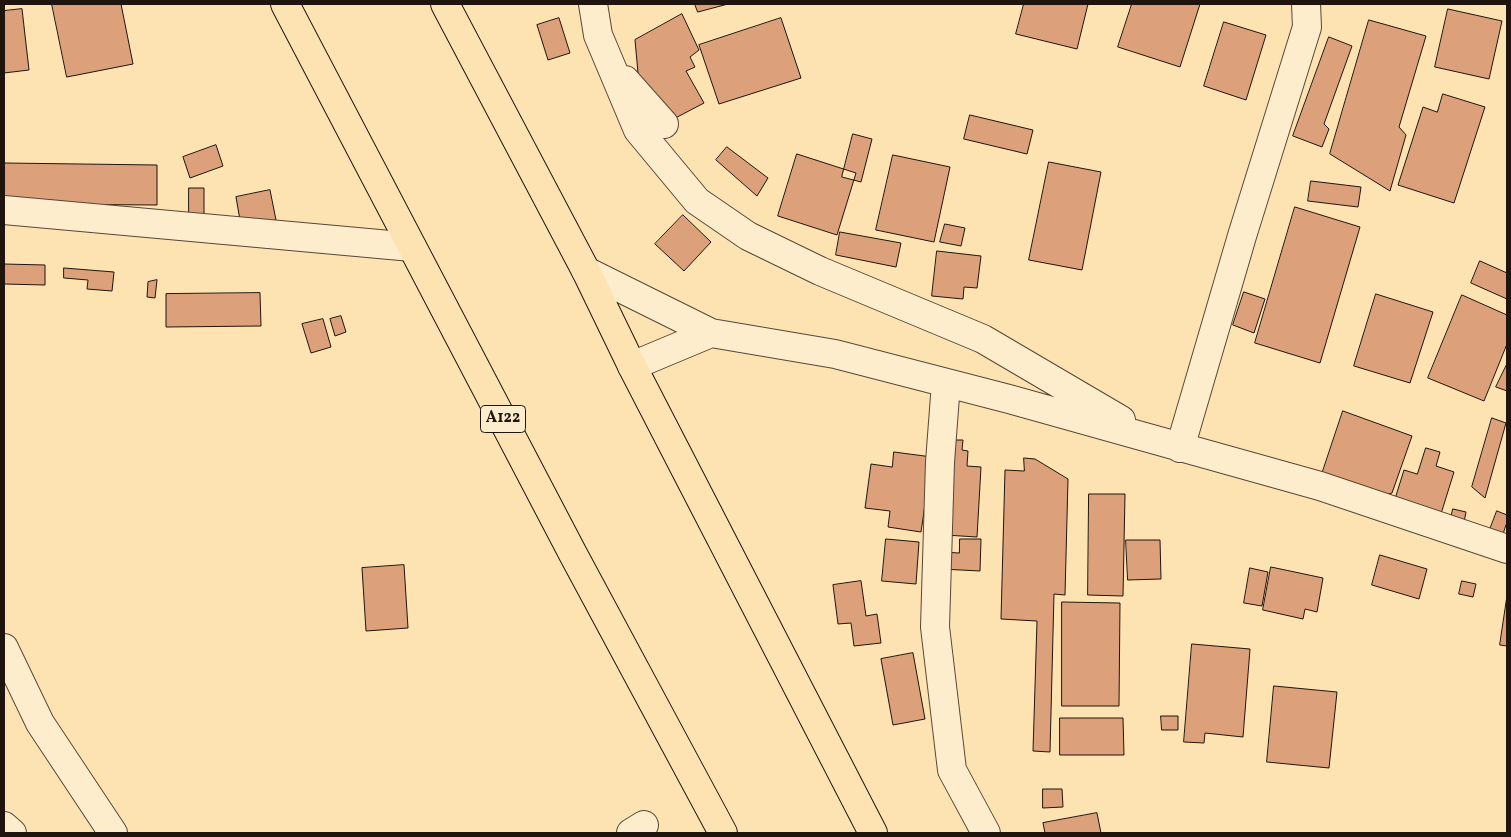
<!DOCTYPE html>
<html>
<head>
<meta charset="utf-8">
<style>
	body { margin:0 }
	#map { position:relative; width:1511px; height:837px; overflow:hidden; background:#fde3b2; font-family:Vollkorn,serif }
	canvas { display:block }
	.frame { position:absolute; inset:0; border:5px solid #1f140e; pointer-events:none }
</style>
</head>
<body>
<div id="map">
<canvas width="1511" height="837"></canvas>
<div class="frame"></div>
</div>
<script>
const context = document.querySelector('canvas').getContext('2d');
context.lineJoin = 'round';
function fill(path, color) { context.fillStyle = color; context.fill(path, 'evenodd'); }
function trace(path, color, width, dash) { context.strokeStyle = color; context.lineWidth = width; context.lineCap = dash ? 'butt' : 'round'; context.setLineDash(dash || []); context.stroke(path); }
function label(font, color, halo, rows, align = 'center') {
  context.font = font + ' Vollkorn,serif'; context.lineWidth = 5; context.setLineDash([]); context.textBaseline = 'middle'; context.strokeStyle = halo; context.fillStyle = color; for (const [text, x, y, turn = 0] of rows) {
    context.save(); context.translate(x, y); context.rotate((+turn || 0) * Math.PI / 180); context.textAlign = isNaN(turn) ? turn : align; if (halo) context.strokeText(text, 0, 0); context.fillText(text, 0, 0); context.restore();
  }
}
const building = new Path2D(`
	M 52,4 L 121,4 L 133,64 L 67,77 Z
	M 695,4 L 728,4 L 698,12 Z
	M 1024,4 L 1088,4 L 1077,49 L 1016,34 Z
	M 1132,4 L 1200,4 L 1180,67 L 1118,47 Z
	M 22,9 L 29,70 L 4,73 L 4,11 Z
	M 1448,9 L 1502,21 L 1489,79 L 1435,67 Z
	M 682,14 L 699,50 L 690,57 L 695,67 L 686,71 L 704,103 L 664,124 L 638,73 L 635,40 Z
	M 559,18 L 570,53 L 548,60 L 537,25 Z
	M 781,18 L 801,78 L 719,104 L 699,45 Z
	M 1369,20 L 1426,36 L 1399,127 L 1406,135 L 1390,191 L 1330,154 Z
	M 1224,22 L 1266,35 L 1246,100 L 1204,86 Z
	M 1329,37 L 1352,46 L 1324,124 L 1329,129 L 1322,147 L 1293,136 Z
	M 1443,94 L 1485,107 L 1454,203 L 1398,185 L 1423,107 L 1437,112 Z
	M 970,115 L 1033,130 L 1027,154 L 964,139 Z
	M 853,134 L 872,139 L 861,182 L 842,177 Z
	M 216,145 L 223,166 L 190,178 L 183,157 Z
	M 727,147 L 768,178 L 757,196 L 716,160 Z
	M 797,154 L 856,173 L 837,235 L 778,216 Z
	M 893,155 L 950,167 L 934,242 L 876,230 Z
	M 1049,162 L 1101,172 L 1082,270 L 1029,260 Z
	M 4,163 L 157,165 L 157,205 L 4,204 Z
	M 1311,181 L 1361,187 L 1358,207 L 1308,201 Z
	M 189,188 L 204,188 L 204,218 L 189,218 Z
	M 270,190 L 276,220 L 241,226 L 236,197 Z
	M 1295,207 L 1360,227 L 1320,363 L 1255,343 Z
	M 683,215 L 711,242 L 684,271 L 655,244 Z
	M 945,224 L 965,228 L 961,246 L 940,242 Z
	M 840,232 L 901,243 L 896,267 L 836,255 Z
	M 937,251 L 981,256 L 977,288 L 964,287 L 963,299 L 932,296 Z
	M 1480,261 L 1507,273 L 1507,299 L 1471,283 Z
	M 4,264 L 45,265 L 45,285 L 4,284 Z
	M 64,268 L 114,272 L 112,291 L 87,289 L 88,280 L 64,278 Z
	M 157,280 L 155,298 L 147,297 L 148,282 Z
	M 1244,292 L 1265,299 L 1254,333 L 1233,325 Z
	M 260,293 L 261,326 L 166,327 L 166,294 Z
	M 1376,294 L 1433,312 L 1410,383 L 1354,366 Z
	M 1462,295 L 1507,315 L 1507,344 L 1484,401 L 1428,378 Z
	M 341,316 L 346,332 L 335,336 L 330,319 Z
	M 323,319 L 331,347 L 311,353 L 302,324 Z
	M 1507,364 L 1507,391 L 1496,387 Z
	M 1343,411 L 1412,436 L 1392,493 L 1372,499 L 1320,480 Z
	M 1492,418 L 1506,423 L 1485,498 L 1472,487 Z
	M 950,440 L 963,440 L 962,450 L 968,451 L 967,466 L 981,467 L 977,537 L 945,535 Z
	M 1426,448 L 1440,452 L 1436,466 L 1454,472 L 1440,517 L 1394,502 L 1404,470 L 1417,474 Z
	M 894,452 L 932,457 L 921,532 L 888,527 L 890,511 L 865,508 L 871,464 L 892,467 Z
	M 1024,458 L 1035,459 L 1068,479 L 1065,595 L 1054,594 L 1050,752 L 1033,751 L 1037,621 L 1001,619 L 1005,470 L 1024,471 Z
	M 1089,494 L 1125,494 L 1123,596 L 1088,595 Z
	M 1453,509 L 1466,512 L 1463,527 L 1450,524 Z
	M 1497,511 L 1507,515 L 1507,522 L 1502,537 L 1489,532 Z
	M 886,539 L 919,542 L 916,584 L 882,581 Z
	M 960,539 L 981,539 L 980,571 L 941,569 L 941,552 L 959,553 Z
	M 1126,540 L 1160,540 L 1161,579 L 1128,580 Z
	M 1380,555 L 1427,569 L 1419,599 L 1372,585 Z
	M 404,565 L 408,628 L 366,631 L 362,568 Z
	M 1271,567 L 1323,578 L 1317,612 L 1305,609 L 1303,619 L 1263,610 Z
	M 1250,568 L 1268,572 L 1262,606 L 1244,603 Z
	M 861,581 L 866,616 L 877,614 L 881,643 L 854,646 L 851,623 L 838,624 L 833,585 Z
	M 1462,581 L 1476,584 L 1473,597 L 1459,594 Z
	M 1507,596 L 1507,646 L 1500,645 Z
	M 1062,602 L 1120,603 L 1119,706 L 1062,706 Z
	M 1192,644 L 1250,649 L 1243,737 L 1205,733 L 1204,743 L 1184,742 Z
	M 913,653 L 925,719 L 893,725 L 881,659 Z
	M 1274,686 L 1337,692 L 1329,768 L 1267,762 Z
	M 1161,716 L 1178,716 L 1178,730 L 1162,730 Z
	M 1060,718 L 1123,718 L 1124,755 L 1060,755 Z
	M 1043,789 L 1062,789 L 1063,807 L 1043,808 Z
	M 1097,813 L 1101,833 L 1045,833 L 1043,823 Z`);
const minor = new Path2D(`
	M 593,4 L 598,35 L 638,130 L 697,201 L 748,236 L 820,271 L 983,339 L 1121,420
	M 625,80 L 664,124
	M 4,210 L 412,247
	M 586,271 L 711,333 L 835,354 L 1009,399 L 1320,486 L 1507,549
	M 632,366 L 711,333
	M 946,383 L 940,462 L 935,627 L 952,770 L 986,833
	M 1180,448 L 1242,236 L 1307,27 L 1306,4
	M 4,648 L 40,723 L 113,833
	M 4,826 L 12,833
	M 631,833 L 644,825`);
const highway = new Path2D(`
	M 285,4 L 573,554 L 723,833
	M 445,4 L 586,271 L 632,366 L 873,833`);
const shields = [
	[503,419,45]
];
const shieldNames = [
	["A122",503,419]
];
fill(building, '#dca07b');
trace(building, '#1f140e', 1);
trace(minor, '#564837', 30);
trace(highway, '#1f140e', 30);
trace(minor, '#feedcd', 28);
trace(highway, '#fde3b2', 28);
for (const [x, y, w] of shields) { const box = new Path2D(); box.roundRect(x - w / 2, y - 13.5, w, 27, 4); context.fillStyle = '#feedcd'; context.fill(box); trace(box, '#1f140e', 1); }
label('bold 16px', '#1f140e', null, shieldNames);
</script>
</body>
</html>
